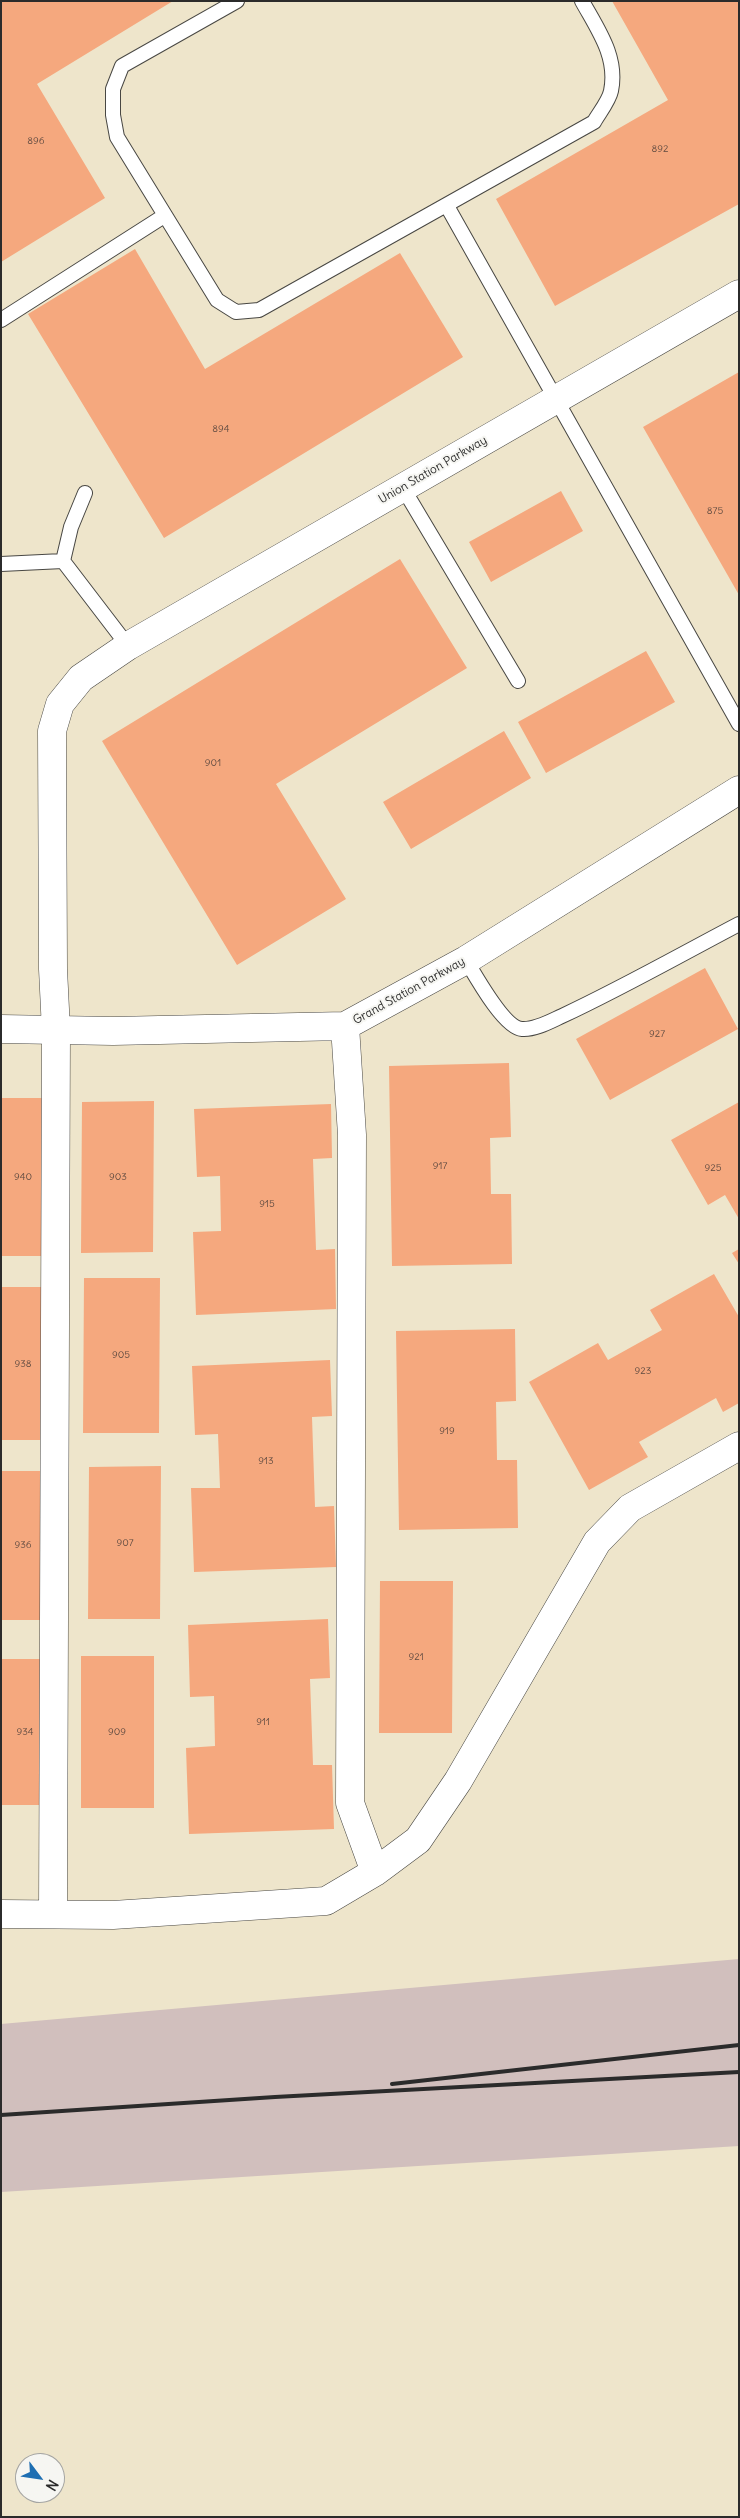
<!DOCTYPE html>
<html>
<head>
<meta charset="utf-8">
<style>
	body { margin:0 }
	#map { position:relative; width:740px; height:2518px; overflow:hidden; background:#eee5cb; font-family:Delius,sans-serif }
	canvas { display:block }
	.frame { position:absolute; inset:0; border:2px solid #2b2b2b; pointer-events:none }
	.north { position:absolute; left:15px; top:2453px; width:50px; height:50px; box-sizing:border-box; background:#f6f6f2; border:1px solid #a5a5a2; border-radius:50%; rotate:121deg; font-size:14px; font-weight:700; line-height:20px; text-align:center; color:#2b2b2b }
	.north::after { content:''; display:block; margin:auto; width:18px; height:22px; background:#1f6fb2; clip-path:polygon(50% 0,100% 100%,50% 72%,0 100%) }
</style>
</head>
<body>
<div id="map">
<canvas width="740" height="2518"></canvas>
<div class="frame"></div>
<div class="north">N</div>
</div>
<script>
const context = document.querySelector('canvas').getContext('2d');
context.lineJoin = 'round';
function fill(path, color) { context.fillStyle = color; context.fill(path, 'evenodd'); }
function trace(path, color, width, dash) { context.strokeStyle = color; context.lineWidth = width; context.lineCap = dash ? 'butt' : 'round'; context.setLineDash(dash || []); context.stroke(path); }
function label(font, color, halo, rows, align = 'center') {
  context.font = font + ' Delius,sans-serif'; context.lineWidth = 4; context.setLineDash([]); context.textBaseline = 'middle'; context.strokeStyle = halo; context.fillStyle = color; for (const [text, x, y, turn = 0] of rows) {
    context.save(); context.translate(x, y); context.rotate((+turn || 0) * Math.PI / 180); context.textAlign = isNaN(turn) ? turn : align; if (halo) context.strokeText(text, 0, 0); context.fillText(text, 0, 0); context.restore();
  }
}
const industrial = new Path2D(`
	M 739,1959 L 739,2146 L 1,2192 L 1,2024 Z`);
const building = new Path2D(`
	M 1,1 L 173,1 L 37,84 L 105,198 L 1,262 Z
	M 612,1 L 739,1 L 739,204 L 555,306 L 496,199 L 668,100 Z
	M 135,249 L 205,369 L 400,253 L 463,357 L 164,538 L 28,314 Z
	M 739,372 L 739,595 L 643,427 Z
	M 561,491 L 583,531 L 491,582 L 469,542 Z
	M 400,559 L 467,668 L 276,784 L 346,899 L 237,965 L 102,741 Z
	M 646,651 L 675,702 L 546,773 L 518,722 Z
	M 504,731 L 531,778 L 411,849 L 383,802 Z
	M 705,968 L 738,1029 L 610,1100 L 576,1039 Z
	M 509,1063 L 511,1137 L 490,1138 L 491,1194 L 511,1194 L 512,1264 L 392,1266 L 389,1066 Z
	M 1,1098 L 45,1098 L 45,1256 L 1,1256 Z
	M 154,1101 L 153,1252 L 81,1253 L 82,1102 Z
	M 739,1102 L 739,1219 L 725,1195 L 708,1205 L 671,1140 Z
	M 331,1104 L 332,1158 L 313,1159 L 316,1250 L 335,1249 L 336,1309 L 196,1315 L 193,1232 L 221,1231 L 220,1176 L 197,1177 L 194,1109 Z
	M 739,1249 L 739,1264 L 732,1253 Z
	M 714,1274 L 739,1317 L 739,1403 L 723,1412 L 716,1398 L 639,1442 L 648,1457 L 589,1490 L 529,1382 L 598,1343 L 608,1360 L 662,1330 L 650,1310 Z
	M 84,1278 L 160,1278 L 159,1433 L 83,1433 Z
	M 1,1287 L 44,1287 L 44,1440 L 1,1440 Z
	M 515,1329 L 516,1401 L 496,1402 L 497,1460 L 517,1460 L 518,1528 L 399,1530 L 396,1331 Z
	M 330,1360 L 332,1416 L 312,1417 L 315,1507 L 334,1506 L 336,1567 L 194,1572 L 191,1488 L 220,1488 L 218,1434 L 195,1435 L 192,1366 Z
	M 161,1466 L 160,1619 L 88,1619 L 89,1467 Z
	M 1,1471 L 44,1471 L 44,1620 L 1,1620 Z
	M 380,1581 L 453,1581 L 452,1733 L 379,1733 Z
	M 328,1619 L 330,1678 L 310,1679 L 313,1765 L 332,1765 L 334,1829 L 189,1834 L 186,1748 L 215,1746 L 214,1696 L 190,1697 L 188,1625 Z
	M 81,1656 L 154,1656 L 154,1808 L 81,1808 Z
	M 1,1659 L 49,1659 L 48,1805 L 1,1805 Z`);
const service = new Path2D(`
	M 237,1 L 122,66 L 113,89 L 113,115 L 117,137 L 217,300 L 236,312 L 259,310 L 594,122 C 599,113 609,101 611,91 C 618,57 598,30 582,1
	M 447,206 L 739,724
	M 1,320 L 164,216
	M 403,488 L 518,681
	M 85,493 L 71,527 L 63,561 L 128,646
	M 1,564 L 63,561
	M 466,960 C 475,975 504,1028 522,1029 C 535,1030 551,1021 562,1016 C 622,988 680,955 739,924`);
const minor = new Path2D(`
	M 345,1026 L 352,1135 L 350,1803 L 375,1872
	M 1,1029 L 113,1031 L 345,1026 L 466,960 L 739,790
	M 53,1913 L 56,1030 L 53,969 L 52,731 L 60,704 L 81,678 L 128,646 L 739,294
	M 1,1914 L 113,1915 L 326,1901 L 375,1872 L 418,1840 L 458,1781 L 597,1542 L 630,1508 L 739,1446`);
const rail = new Path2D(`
	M 392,2084 L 739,2045
	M 1,2115 L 275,2097 L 739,2072`);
const numberNames = [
	["896",36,141],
	["892",660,149],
	["894",221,429],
	["875",715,511],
	["901",213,763],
	["927",657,1034],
	["917",440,1166],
	["925",713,1168],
	["940",23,1177],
	["903",118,1177],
	["915",267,1204],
	["905",121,1355],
	["938",23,1364],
	["923",643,1371],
	["919",447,1431],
	["913",266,1461],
	["907",125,1543],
	["936",23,1545],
	["921",416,1657],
	["911",263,1722],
	["934",25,1732],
	["909",117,1732]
];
const streetNames = [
	["Union Station Parkway",433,470,-30],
	["Grand Station Parkway",409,991,-29]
];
fill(industrial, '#d1bfbd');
fill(building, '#f5a87e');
trace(service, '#484743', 16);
trace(minor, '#484743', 29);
trace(service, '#fff', 14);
trace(minor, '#fff', 28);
trace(rail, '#2b2b2b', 4);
label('10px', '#5e4a40', null, numberNames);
label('12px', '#2b2b2b', '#f6f6f2', streetNames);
</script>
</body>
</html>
